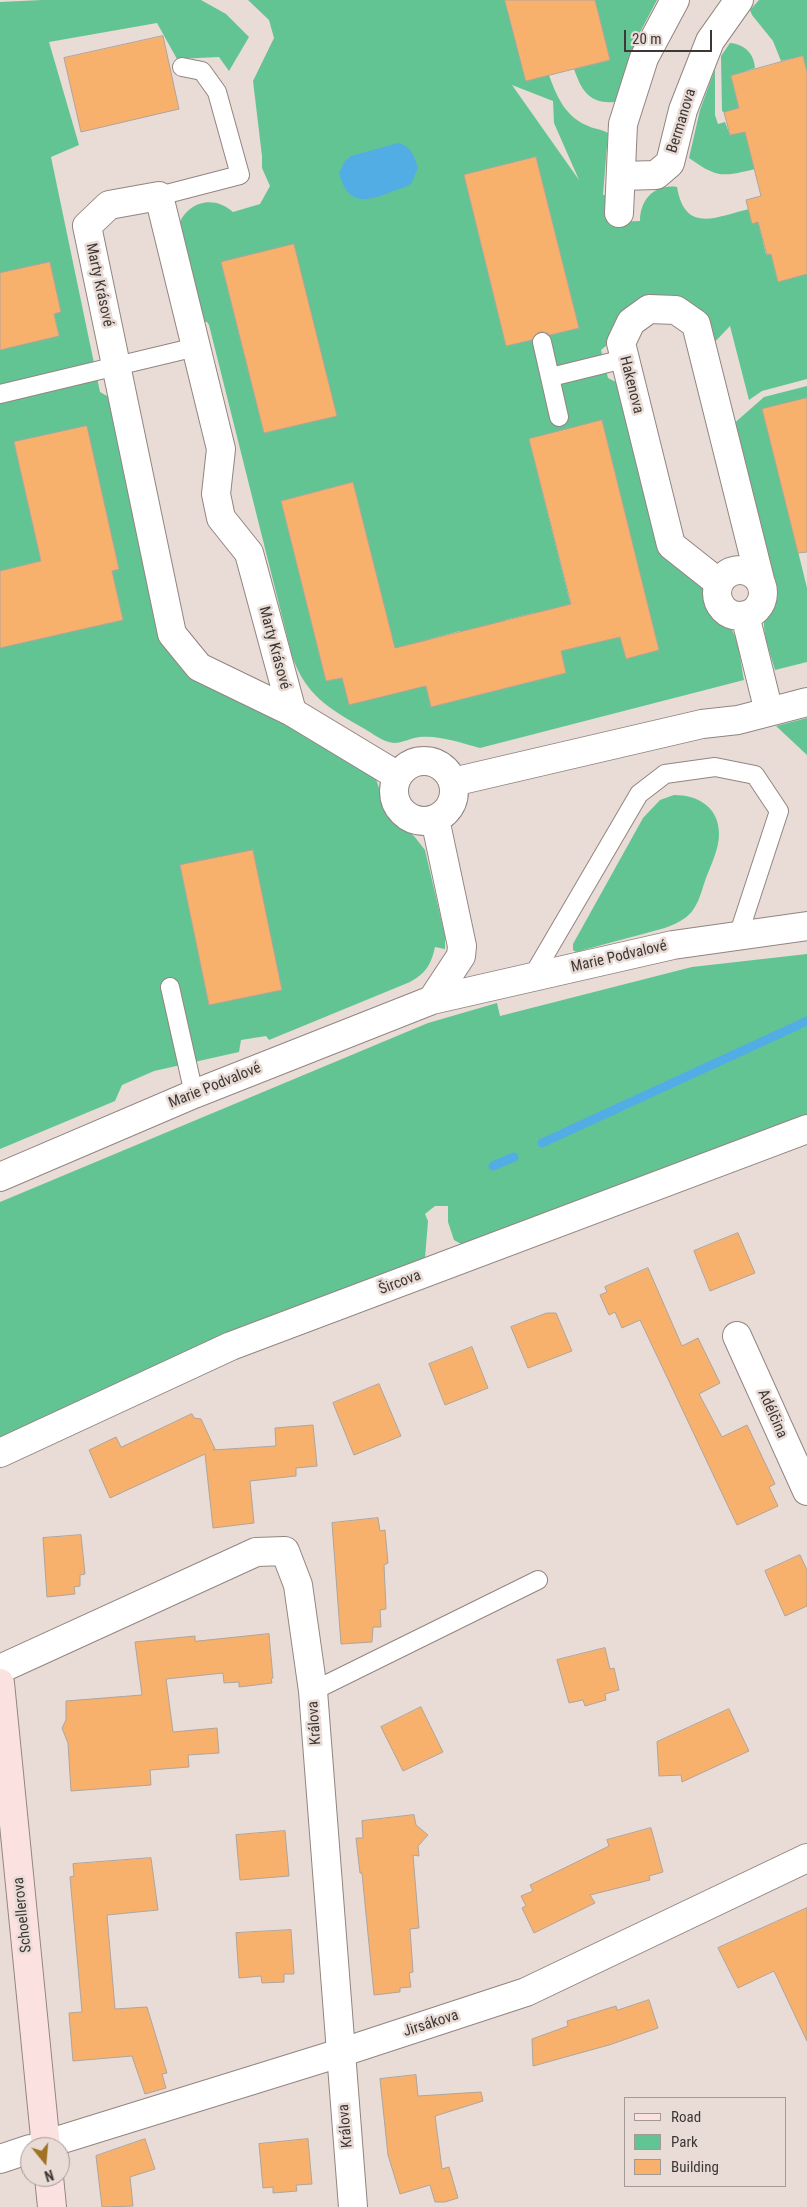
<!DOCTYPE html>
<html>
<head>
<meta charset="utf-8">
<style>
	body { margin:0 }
	#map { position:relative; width:807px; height:2207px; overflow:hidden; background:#e9dbd5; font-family:"Roboto Condensed",sans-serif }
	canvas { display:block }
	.legend { position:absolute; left:624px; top:2097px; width:162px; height:90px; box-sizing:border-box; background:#e9dbd5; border:1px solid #a49a95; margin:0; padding:6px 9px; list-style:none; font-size:15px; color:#3d3835 }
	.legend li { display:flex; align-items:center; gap:10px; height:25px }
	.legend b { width:25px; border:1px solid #a49a95 }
	.north { position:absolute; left:20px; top:2137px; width:50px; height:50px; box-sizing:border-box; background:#e9dbd5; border:1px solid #a49a95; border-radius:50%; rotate:163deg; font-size:14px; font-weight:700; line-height:20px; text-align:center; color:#3d3835 }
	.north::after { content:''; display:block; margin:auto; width:18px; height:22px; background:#a07224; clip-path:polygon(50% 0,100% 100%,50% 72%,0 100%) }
	.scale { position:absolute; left:624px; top:30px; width:88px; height:22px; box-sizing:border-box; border:2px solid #3d3835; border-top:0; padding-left:6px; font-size:15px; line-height:18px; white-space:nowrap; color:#3d3835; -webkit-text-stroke:4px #e9dbd5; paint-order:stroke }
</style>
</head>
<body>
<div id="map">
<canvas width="807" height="2207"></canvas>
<ul class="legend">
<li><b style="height:6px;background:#fbe2e1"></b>Road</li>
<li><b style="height:14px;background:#63c493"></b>Park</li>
<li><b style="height:14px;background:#f7b16d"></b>Building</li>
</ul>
<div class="north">N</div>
<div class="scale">20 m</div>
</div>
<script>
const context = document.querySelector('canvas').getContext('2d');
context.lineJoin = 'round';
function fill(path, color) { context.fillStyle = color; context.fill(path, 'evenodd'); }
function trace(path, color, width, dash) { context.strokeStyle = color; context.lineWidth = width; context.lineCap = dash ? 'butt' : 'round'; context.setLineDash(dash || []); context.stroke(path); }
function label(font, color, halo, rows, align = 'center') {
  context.font = font + ' "Roboto Condensed",sans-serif'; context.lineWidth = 5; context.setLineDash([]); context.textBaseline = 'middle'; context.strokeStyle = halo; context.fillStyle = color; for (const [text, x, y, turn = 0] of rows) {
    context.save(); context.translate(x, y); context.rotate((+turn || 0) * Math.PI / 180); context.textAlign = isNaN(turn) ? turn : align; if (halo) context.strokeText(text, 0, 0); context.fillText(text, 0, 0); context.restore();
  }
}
const green = new Path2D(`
	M 42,0 L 201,0 L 226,14 L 249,37 L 229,71 L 219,57 L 177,59 L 157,23 L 49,42 L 79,145 L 51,157 L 100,392 L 114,400 L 171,638 L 376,779 L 387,812 L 393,819 L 414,836 L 425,850 L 445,936 L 445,949 L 435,947 C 431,965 426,973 410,982 L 269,1040 L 266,1036 L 241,1040 L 239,1052 L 154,1071 L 122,1085 L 115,1101 L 0,1149 L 0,648 L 123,620 L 112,571 L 119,569 L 86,426 L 14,442 L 41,561 L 0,571 L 0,350 L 59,335 L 54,314 L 0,273 L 0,2 ZM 180,865 L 282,990 L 281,990 L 209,1005 Z
	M 248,0 L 505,0 L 526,81 L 549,75 C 556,95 565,116 586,125 C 593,129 602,129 608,133 L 603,195 L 612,195 L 613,222 L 640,221 C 640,199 655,184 677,187 C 685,234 716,217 749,209 L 758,222 L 766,254 L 771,254 L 778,282 L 807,274 L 807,379 L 762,391 L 749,400 L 730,326 L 711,346 L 686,306 L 613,340 L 601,350 L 608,378 L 620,384 L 664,541 L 704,587 L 711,612 C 739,621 739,654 744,680 L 480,748 C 462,743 439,735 420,737 C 411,738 402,743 394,743 C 383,742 372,733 363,728 C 328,708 306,695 292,656 L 209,325 L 207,322 L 200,322 L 178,227 C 186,202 213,194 233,212 L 260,204 L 270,186 L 262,168 L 262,156 L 253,81 L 274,38 L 269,20 ZM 512,85 L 553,101 L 554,123 L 579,180 ZM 536,157 L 579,328 L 506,346 L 464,175 ZM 221,262 L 336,416 L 264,433 ZM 602,421 L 659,650 L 626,658 L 620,637 L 561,651 L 566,673 L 431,707 L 426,686 L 342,678 L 326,681 L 281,501 L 353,482 L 398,662 L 433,651 L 430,639 L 460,631 L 461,634 L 505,623 L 505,620 L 534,613 L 574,618 L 529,439 Z
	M 595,0 L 657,0 L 638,36 L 615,102 C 590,104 582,92 574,69 L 610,60 Z
	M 759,0 L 807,0 L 807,72 L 803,56 L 781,61 L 773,41 L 752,15 L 750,10 Z
	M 730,43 C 744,44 754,53 755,68 L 731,76 L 739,108 L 725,113 L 722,111 L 721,56 Z
	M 715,69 L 715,115 L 718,124 L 725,122 L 730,135 L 745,132 L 755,169 C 722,177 717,178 689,158 L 700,110 Z
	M 807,386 L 807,398 L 763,409 L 807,588 L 807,662 L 775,670 C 769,647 752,612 778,596 L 730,427 L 764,397 Z
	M 807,718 L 807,755 L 776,726 Z
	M 674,795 C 698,795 719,807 719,834 C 719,849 711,865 706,878 C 701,892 698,909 685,918 C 673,927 657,930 643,934 C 620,940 598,946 576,952 L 573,950 L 573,944 L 643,818 L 660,800 Z
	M 807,954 L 807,1118 L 463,1245 L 454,1240 L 448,1222 L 448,1206 L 435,1206 L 425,1214 L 428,1221 L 425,1258 L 210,1341 L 25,1426 L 0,1443 L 0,1202 L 428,1023 L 497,1003 L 500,1016 L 692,967 Z`);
const water = new Path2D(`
	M 398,143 C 412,147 414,155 418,168 L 411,184 L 405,187 C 375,197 350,214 339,173 L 345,161 L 351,156 Z`);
const stream = new Path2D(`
	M 542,1143 L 807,1021
	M 493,1166 L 514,1157`);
const building = new Path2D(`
	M 505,0 L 595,0 L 610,60 L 526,81 Z
	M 163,36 L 179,109 L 81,132 L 64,58 Z
	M 803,56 L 807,72 L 807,274 L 778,282 L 771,254 L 767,255 L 758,222 L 752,224 L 746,200 L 761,196 L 745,132 L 730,135 L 724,112 L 739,108 L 731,76 Z
	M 536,157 L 579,328 L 550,335 L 545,332 L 539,332 L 532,340 L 506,346 L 464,175 Z
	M 294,244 L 337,416 L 264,433 L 221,262 Z
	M 50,262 L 61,312 L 54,314 L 59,336 L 0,350 L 0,273 Z
	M 807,398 L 807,552 L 798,553 L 762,409 Z
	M 602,420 L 659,650 L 626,659 L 620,637 L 561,651 L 566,673 L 431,707 L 426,686 L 349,705 L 342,678 L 326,681 L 281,501 L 353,482 L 395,648 L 571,604 L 529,439 Z
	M 87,426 L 119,569 L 112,571 L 123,620 L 0,648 L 0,571 L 41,561 L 14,442 Z
	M 253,850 L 282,990 L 209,1005 L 180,865 Z
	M 738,1233 L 755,1273 L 710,1291 L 694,1251 Z
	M 648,1268 L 682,1346 L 698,1338 L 720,1383 L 699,1394 L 722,1437 L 747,1425 L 775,1484 L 769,1487 L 778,1506 L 737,1525 L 640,1320 L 622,1328 L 615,1312 L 609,1315 L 600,1295 L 607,1292 L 605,1287 Z
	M 547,1313 L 556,1313 L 572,1351 L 528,1368 L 511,1327 Z
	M 472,1347 L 488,1388 L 445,1405 L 429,1364 Z
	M 379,1384 L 401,1436 L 354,1455 L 333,1403 Z
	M 192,1414 L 194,1418 L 201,1419 L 215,1449 L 213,1450 L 276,1446 L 275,1428 L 313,1425 L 317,1466 L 296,1468 L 296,1476 L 250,1481 L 254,1523 L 213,1528 L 205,1454 L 110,1498 L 89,1450 L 116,1437 L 121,1447 Z
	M 378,1518 L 380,1531 L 385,1530 L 388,1563 L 384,1565 L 386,1609 L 380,1610 L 381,1627 L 373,1627 L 372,1642 L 341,1644 L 332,1523 Z
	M 81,1535 L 85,1574 L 80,1575 L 80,1586 L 74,1587 L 75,1594 L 47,1597 L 43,1538 Z
	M 800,1555 L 807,1570 L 807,1606 L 785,1616 L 765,1571 Z
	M 269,1634 L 273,1678 L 271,1679 L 272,1683 L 239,1687 L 239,1682 L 224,1683 L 223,1673 L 166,1679 L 173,1732 L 217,1728 L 219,1753 L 188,1755 L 189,1767 L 150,1770 L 151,1785 L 71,1791 L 68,1743 L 62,1728 L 66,1720 L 66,1701 L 142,1695 L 135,1642 L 195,1636 L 195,1641 Z
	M 605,1648 L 610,1669 L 614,1668 L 619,1690 L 605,1694 L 606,1700 L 585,1706 L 583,1700 L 569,1703 L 557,1660 Z
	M 421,1707 L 443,1752 L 403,1771 L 381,1727 Z
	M 729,1709 L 749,1751 L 682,1782 L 681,1775 L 659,1776 L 657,1742 Z
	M 414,1815 L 416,1825 L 428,1835 L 418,1846 L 419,1856 L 413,1855 L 419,1928 L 410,1929 L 413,1972 L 409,1973 L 411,1987 L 400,1988 L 400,1992 L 374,1995 L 362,1873 L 360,1873 L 356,1838 L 363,1838 L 362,1821 Z
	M 651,1828 L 663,1872 L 649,1876 L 650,1880 L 590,1895 L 595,1903 L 534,1933 L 522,1908 L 526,1906 L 521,1896 L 533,1891 L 530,1885 L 609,1846 L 607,1840 Z
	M 285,1831 L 289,1876 L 240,1880 L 236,1835 Z
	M 151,1858 L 158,1910 L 107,1915 L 115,2009 L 147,2007 L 167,2073 L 162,2074 L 166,2088 L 145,2094 L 132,2056 L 73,2061 L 69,2013 L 82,2012 L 70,1877 L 74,1876 L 73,1864 Z
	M 807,1908 L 807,2041 L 774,1971 L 738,1988 L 718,1948 Z
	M 291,1930 L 294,1974 L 284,1974 L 284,1982 L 262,1983 L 261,1976 L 239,1978 L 236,1933 Z
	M 649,2000 L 658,2028 L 609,2045 L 533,2066 L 532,2039 L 568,2026 L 567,2021 L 616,2006 L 617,2010 Z
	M 416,2075 L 418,2096 L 481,2092 L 483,2101 L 435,2116 L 442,2169 L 449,2167 L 458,2198 L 445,2202 L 435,2202 L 430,2185 L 400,2194 L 388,2155 L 380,2079 Z
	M 145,2139 L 155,2169 L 130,2177 L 133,2206 L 102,2207 L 96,2156 Z
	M 308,2139 L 312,2184 L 296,2185 L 297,2191 L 273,2193 L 273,2187 L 263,2188 L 259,2144 Z`);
const lane = new Path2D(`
	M 159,196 L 240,175 L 217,92 L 202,71 L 182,67
	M 542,342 L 559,417
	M 551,377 L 624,359
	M 0,394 L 196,347
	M 532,977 L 639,794 L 665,774 L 715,767 L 755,775 L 779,811 L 738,936
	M 170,987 L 194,1094
	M 313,1691 L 538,1580`);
const street = new Path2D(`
	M 621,176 L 656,175 L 670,163 L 683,110 L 710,41 L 739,0
	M 619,213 L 623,124 L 644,58 L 675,0
	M717 593a23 23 0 1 1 46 0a23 23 0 1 1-46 0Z
	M 719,583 L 671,545 L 621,343 L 631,322 L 649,309 L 676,310 L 696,324 L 760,580
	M 745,615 L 769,712
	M 292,712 L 249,553 L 221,518 L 216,494 L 221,449 L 159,196 L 109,205 L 87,226 L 172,634 L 199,667 L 292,712 L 398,776
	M394 791a30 30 0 1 1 60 0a30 30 0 1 1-60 0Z
	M 453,782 L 702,724 L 738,720 L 807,702
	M 432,1000 L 461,956 L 462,946 L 435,819
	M 0,1177 L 194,1094 L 432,1000 L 673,945 L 807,926
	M 737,1336 L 807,1491
	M 0,1453 L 231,1346 L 807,1129
	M 0,1669 L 256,1552 L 285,1551 L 298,1585 L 313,1691 L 353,2207
	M 37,2147 L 340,2053 L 526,1992 L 807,1858
	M 0,2159 L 30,2149`);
const secondary = new Path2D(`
	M 0,1683 L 46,2147
	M 49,2177 L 52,2207`);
const streetNames = [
	["Bermanova",682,121,-73],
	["Marty Krásové",99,285,78],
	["Hakenova",631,385,76],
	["Marty Krásové",274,648,75],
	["Marie Podvalové",619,957,-13],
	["Marie Podvalové",215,1086,-22],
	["Šircova",400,1283,-21],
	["Adélčina",772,1414,66],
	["Králova",315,1723,-94],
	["Schoellerova",23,1915,-96],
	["Jirsákova",431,2024,-18],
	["Králova",346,2126,-95]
];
fill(green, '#63c493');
fill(water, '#52ade4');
trace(stream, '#52ade4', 9);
fill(building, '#f7b16d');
trace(building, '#afa49b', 1);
trace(lane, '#928580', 20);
trace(street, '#928580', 30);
trace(secondary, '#928580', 30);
trace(lane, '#fff', 18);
trace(street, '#fff', 28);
trace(secondary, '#fbe2e1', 28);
label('15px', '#3d3835', '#e9dbd5', streetNames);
</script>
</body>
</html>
